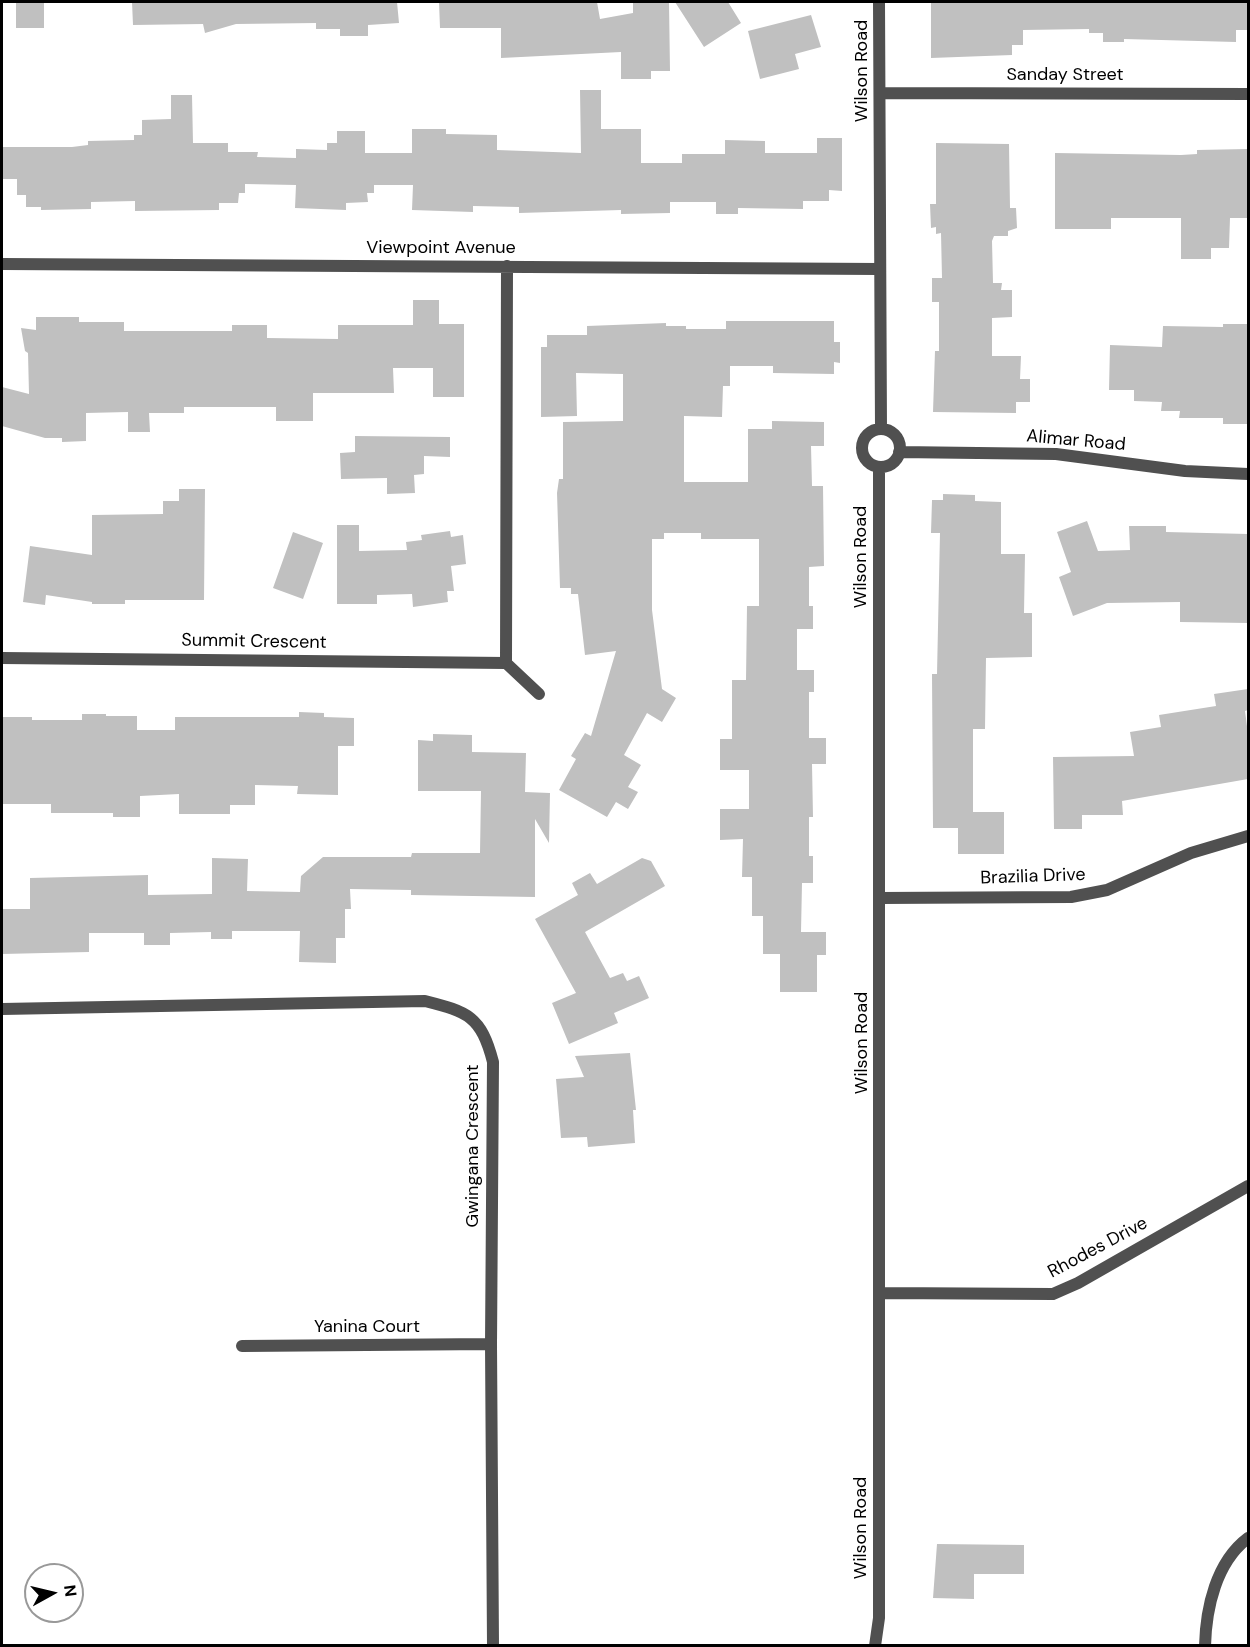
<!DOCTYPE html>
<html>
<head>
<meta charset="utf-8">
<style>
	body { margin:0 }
	#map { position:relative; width:1250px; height:1647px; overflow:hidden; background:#fff; font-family:"DM Sans",sans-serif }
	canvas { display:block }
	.frame { position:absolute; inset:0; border:3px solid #000; pointer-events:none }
	.north { position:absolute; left:24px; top:1563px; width:60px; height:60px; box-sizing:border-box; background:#fff; border:2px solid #999; border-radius:50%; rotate:82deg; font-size:16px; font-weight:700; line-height:24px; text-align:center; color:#000 }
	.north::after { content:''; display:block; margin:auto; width:21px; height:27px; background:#000; clip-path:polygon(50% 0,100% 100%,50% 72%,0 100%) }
</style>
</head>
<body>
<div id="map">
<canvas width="1250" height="1647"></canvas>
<div class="frame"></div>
<div class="north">N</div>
</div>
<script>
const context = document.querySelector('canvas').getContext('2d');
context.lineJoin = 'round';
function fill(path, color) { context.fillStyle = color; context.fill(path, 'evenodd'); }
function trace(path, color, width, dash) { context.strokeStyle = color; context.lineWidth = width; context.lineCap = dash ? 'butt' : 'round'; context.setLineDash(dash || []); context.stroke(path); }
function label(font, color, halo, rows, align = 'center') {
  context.font = font + ' "DM Sans",sans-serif'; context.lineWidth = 4.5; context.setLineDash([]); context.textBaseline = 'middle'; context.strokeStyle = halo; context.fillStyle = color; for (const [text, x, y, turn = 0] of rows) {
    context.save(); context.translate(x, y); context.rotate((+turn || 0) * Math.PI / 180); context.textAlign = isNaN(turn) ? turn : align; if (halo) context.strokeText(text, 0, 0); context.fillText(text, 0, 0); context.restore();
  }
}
const building = new Path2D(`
	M 16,2 L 44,2 L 44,28 L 16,28 Z
	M 132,2 L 397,2 L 399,23 L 368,25 L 368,36 L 340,36 L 340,29 L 316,29 L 316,23 L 236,24 L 205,33 L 203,24 L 133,25 Z
	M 439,2 L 597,2 L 600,19 L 633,13 L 633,2 L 669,2 L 670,71 L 651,71 L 651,79 L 621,79 L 621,52 L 501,58 L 501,28 L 440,28 Z
	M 675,2 L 728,2 L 741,23 L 704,47 Z
	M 931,2 L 1248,2 L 1248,30 L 1236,30 L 1236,42 L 1124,39 L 1124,42 L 1103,42 L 1103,33 L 1089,33 L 1089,29 L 1023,30 L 1023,45 L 1012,45 L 1012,55 L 931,58 Z
	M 811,15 L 821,47 L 795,54 L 799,69 L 760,79 L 748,31 Z
	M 580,90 L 601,90 L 601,129 L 641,129 L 641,163 L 682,163 L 682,154 L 725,154 L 725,140 L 765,141 L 765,153 L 817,153 L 817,138 L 842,138 L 842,191 L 829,190 L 829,201 L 803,201 L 803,209 L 738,208 L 738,214 L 716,214 L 716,202 L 670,202 L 670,213 L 621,214 L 621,210 L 519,213 L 519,207 L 473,206 L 473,212 L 412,210 L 413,185 L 374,185 L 374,193 L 367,193 L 368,202 L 346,203 L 346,210 L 295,208 L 296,185 L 245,184 L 245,193 L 239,193 L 238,203 L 219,203 L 219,210 L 135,211 L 135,201 L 91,202 L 91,209 L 41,210 L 41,207 L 26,207 L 26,195 L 17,195 L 17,179 L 2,179 L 2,147 L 72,147 L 88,145 L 88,141 L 134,140 L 134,135 L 142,135 L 142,120 L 171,119 L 171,95 L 192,95 L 193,143 L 228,143 L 228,152 L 258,152 L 257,157 L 296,158 L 296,149 L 327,150 L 327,143 L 337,143 L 337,131 L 365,131 L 365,153 L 412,153 L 412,129 L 446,129 L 446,134 L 497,135 L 497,150 L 581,153 Z
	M 936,143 L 1009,144 L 1010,208 L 1016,208 L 1017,228 L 1008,231 L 1008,236 L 994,236 L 992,241 L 993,283 L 1002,283 L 1001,290 L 1012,290 L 1012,317 L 992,318 L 992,356 L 1021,356 L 1020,379 L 1030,379 L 1030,402 L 1016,402 L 1016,413 L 933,412 L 935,351 L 939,351 L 939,302 L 932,302 L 932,278 L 942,278 L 941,233 L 936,234 L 936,227 L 931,228 L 930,204 L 936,204 Z
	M 1248,149 L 1248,218 L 1230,218 L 1229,248 L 1211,248 L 1211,259 L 1181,259 L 1181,218 L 1111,218 L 1111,229 L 1055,229 L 1055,153 L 1181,155 L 1197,154 L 1197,150 Z
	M 413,300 L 439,300 L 439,324 L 464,324 L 464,397 L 433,397 L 433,368 L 393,368 L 394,393 L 313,393 L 313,421 L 276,421 L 276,407 L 184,407 L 184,413 L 149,413 L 150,432 L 128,432 L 128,412 L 86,413 L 86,441 L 62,442 L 62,438 L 45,438 L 2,426 L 2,387 L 29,394 L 28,353 L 25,351 L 21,328 L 36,330 L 36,317 L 79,317 L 79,322 L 124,322 L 124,331 L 232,331 L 232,325 L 267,325 L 267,338 L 338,339 L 338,325 L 413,325 Z
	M 726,321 L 834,321 L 834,342 L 840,342 L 840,363 L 834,362 L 834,374 L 773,373 L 773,366 L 730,366 L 730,386 L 723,386 L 722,417 L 684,416 L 684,482 L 748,482 L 748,429 L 772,429 L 772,421 L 824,422 L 824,446 L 811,446 L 812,486 L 823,486 L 824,566 L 809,567 L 809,606 L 813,606 L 813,629 L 797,629 L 797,670 L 814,670 L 814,692 L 809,692 L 809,738 L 826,738 L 826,764 L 812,764 L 813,817 L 809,817 L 809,856 L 813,856 L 813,883 L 802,883 L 801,932 L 826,932 L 826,955 L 817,955 L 817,992 L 780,992 L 780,954 L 763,954 L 763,916 L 752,916 L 752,877 L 742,877 L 743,839 L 720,840 L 720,809 L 749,809 L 749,770 L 720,770 L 720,739 L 732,739 L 732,680 L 746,680 L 747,606 L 759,606 L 759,539 L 701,539 L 701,533 L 664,533 L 664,539 L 652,539 L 652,610 L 662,689 L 676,698 L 662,722 L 647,713 L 624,755 L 641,765 L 628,787 L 638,792 L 628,809 L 616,802 L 607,817 L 559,790 L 576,759 L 571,756 L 585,733 L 591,736 L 616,651 L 585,655 L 578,594 L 571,594 L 571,588 L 560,588 L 557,493 L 559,479 L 563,479 L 563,422 L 623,421 L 623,374 L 576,373 L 577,416 L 541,417 L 541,347 L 547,347 L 547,335 L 587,335 L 587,326 L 666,323 L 666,326 L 686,326 L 686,329 L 726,329 Z
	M 1223,324 L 1248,324 L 1248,424 L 1223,424 L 1223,418 L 1179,418 L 1180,411 L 1161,411 L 1162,402 L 1134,401 L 1134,390 L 1109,390 L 1110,345 L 1162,347 L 1163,326 L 1223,327 Z
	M 355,436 L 450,437 L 450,457 L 424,456 L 424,474 L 414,475 L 415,493 L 387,494 L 387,478 L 341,479 L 340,453 L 355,452 Z
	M 179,489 L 205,489 L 204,600 L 125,600 L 125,604 L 92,604 L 92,602 L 46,595 L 45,605 L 23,602 L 30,546 L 92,555 L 92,515 L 163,514 L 163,501 L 179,501 Z
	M 943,494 L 975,495 L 975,501 L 1001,502 L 1001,554 L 1025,554 L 1024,613 L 1032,613 L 1032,657 L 986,658 L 985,729 L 973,729 L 973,812 L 1004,812 L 1004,854 L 958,854 L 958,828 L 933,828 L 932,674 L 937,674 L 940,533 L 931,533 L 932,500 L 943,500 Z
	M 1087,521 L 1098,551 L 1130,550 L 1129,526 L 1166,526 L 1166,532 L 1248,534 L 1248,623 L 1180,622 L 1180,602 L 1107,603 L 1073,616 L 1059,577 L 1071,572 L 1057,532 Z
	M 337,525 L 359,525 L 359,551 L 407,550 L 406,542 L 422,540 L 421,535 L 450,531 L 451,537 L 463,535 L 466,564 L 451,566 L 454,591 L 447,591 L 448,602 L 413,607 L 412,594 L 377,595 L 377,604 L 337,604 Z
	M 293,532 L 323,543 L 303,599 L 273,588 Z
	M 1248,689 L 1248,710 L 1245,711 L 1248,734 L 1248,779 L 1122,801 L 1123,815 L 1082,815 L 1082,829 L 1054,829 L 1053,757 L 1134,756 L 1130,732 L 1161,727 L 1159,715 L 1216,706 L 1214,694 Z
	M 299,712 L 324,713 L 324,717 L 354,718 L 354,746 L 338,746 L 338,795 L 297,794 L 298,786 L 255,785 L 255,805 L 230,805 L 230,814 L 179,814 L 179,794 L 140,796 L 140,817 L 113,817 L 113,813 L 51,813 L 51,804 L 2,804 L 2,717 L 32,717 L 32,720 L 82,720 L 82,714 L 106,714 L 106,716 L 137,716 L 137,730 L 175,730 L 175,717 L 299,717 Z
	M 433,734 L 472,735 L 472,752 L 526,753 L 525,792 L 550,793 L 549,843 L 535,819 L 535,897 L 411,895 L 411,890 L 350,889 L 351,909 L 345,909 L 345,938 L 336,938 L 336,963 L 299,962 L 300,931 L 232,931 L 232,939 L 211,939 L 211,932 L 170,933 L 170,945 L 144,945 L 144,933 L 89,933 L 89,952 L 2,954 L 2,909 L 30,909 L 30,878 L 148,875 L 148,895 L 212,894 L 212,858 L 248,859 L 247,891 L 300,892 L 301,876 L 323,857 L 411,857 L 412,853 L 480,853 L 481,791 L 418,791 L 418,740 L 433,741 Z
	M 642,858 L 651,861 L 665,886 L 585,932 L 610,978 L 623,973 L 627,981 L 639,976 L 649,998 L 614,1013 L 618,1023 L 569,1044 L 552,1003 L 576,993 L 535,919 L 578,895 L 572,883 L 590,873 L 597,884 Z
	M 630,1053 L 636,1110 L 633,1110 L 635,1143 L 588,1147 L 587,1137 L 561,1138 L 556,1079 L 584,1077 L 575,1056 Z
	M 937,1544 L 1024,1545 L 1024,1574 L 974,1574 L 974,1599 L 933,1598 Z`);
const street = new Path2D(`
	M 879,2 L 881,429
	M 880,93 L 1248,94
	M 2,264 L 879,269
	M862 448a19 19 0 1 1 38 0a19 19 0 1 1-38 0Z
	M 899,452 L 1056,454 L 1185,471 L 1248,474
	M 2,658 L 506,663 L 507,266
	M 506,663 L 539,694
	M 880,898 L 1071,897 L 1107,890 L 1191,853 L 1248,836
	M 2,1009 L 425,1001 C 468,1012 481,1016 493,1062 L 491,1344 L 493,1646
	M 880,1293 L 1053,1294 L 1078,1283 L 1248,1186
	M 242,1346 L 491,1344
	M 875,1646 L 879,1618 L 879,467
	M 1205,1646 C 1206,1608 1216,1562 1248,1538`);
const streetNames = [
	["Wilson Road",862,71,-90],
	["Sanday Street",1065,75],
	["Viewpoint Avenue",441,248],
	["Alimar Road",1076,441,5],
	["Wilson Road",861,557,-90],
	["Summit Crescent",254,642,1],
	["Brazilia Drive",1033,877,-2],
	["Wilson Road",862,1043,-90],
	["Gwingana Crescent",473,1146,-90],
	["Rhodes Drive",1098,1248,-28],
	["Yanina Court",367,1327],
	["Wilson Road",861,1528,-90]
];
fill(building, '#c0c0c0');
trace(street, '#505050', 12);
label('18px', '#000', '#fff', streetNames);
</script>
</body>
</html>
